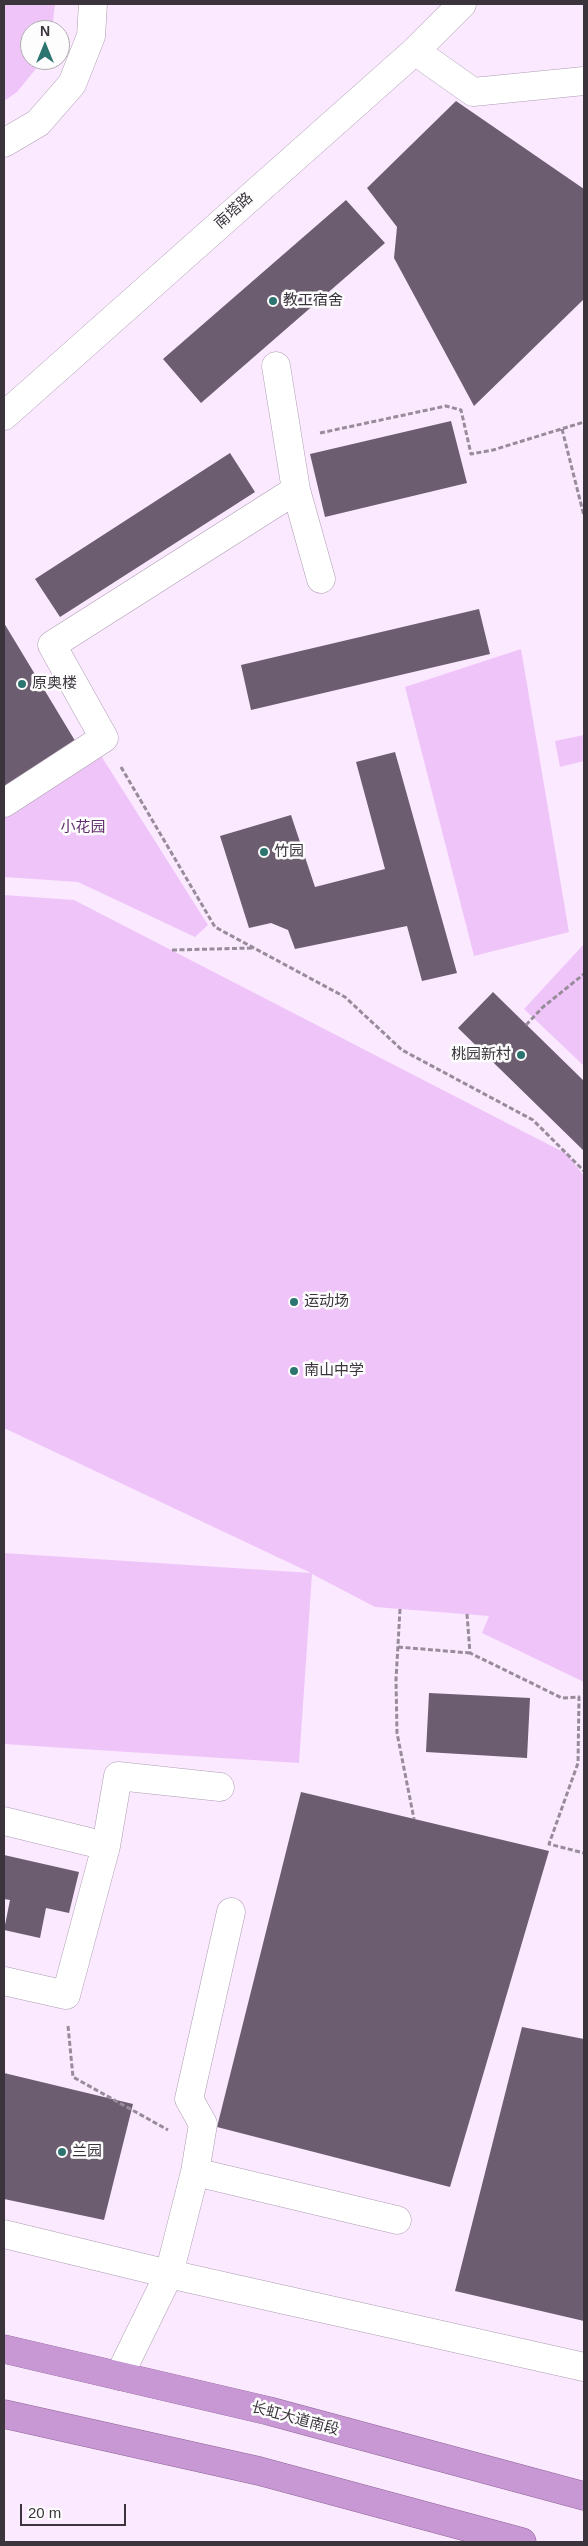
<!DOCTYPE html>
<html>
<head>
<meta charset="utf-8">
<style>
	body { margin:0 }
	#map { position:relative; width:588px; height:2546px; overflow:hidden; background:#fbe9ff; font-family:Arial,sans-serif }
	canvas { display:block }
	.frame { position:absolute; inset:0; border:5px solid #3b343d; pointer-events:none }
	.north { position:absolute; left:20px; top:20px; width:50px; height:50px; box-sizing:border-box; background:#fdfdfd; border:1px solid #afadb0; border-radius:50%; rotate:0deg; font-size:14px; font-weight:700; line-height:20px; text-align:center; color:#3b343d }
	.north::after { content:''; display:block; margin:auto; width:18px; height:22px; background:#2c746f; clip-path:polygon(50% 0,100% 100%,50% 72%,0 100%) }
	.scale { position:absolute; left:20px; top:2504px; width:106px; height:22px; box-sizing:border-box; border:2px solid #3b343d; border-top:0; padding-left:6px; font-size:15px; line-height:18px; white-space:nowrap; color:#3b343d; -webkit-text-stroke:4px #fdfdfd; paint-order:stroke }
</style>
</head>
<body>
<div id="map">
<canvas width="588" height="2546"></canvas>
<div class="frame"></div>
<div class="north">N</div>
<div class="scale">20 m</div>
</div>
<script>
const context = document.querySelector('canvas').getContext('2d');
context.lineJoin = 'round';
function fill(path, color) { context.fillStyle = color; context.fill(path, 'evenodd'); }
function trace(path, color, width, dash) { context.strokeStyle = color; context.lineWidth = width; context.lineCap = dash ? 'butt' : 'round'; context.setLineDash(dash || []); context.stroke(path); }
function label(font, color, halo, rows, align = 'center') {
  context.font = font + ' Arial,"Noto Sans SC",sans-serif'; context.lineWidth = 5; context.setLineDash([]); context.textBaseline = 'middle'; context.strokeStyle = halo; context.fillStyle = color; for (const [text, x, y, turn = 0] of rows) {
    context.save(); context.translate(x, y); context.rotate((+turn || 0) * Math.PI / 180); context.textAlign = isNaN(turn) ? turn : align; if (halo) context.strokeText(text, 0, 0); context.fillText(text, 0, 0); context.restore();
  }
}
const green = new Path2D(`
	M 4,4 L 55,4 L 52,30 L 30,30 L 30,60 L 41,60 L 39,65 L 17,92 L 4,101 Z
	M 521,649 L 569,932 L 474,956 L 405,687 Z
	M 584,735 L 584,761 L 560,767 L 555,741 Z
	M 100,754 L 208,925 L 195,937 L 78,882 L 4,877 L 4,815 Z
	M 4,895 L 74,900 L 567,1154 L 584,1176 L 584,1682 L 482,1633 L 489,1616 L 375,1607 L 312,1574 L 299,1763 L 4,1744 L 4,1553 L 311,1573 L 4,1428 Z
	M 584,944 L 584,1066 L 524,1009 Z`);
const building = new Path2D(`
	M 456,101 L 584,189 L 584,299 L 474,406 L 394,258 L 397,227 L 367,188 Z
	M 346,200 L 385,243 L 201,403 L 163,359 Z
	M 451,421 L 467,483 L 325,517 L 310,454 Z
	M 230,453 L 255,492 L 60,617 L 35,579 Z
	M 479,609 L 490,654 L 251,710 L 241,665 Z
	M 4,623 L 77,744 L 4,788 Z
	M 395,752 L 457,973 L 422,981 L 407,926 L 295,949 L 288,930 L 271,923 L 249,928 L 220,836 L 291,815 L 315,887 L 385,869 L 356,762 Z
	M 493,992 L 584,1081 L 584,1151 L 458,1028 Z
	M 429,1693 L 530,1698 L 527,1758 L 426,1752 Z
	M 301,1792 L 549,1851 L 450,2187 L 217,2127 Z
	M 4,1855 L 79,1872 L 69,1913 L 46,1908 L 40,1938 L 4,1930 L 10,1900 L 4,1899 Z
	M 522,2027 L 584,2039 L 584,2321 L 455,2291 Z
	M 4,2073 L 133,2104 L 104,2220 L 4,2199 Z`);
const path = new Path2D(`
	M 562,429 L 584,516
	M 320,433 L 446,406 L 461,410 L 471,454 L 493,450 L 584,422
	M 121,767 L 215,927 L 345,997 L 402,1050 L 533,1120 L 584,1171
	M 172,950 L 253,948
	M 526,1025 L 543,1007 L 584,974
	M 400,1609 L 396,1680 L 397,1733 L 414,1819
	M 467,1614 L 470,1653 L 562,1698 L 579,1697 L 578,1763 L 549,1844 L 584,1853
	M 398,1647 L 470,1653
	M 68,2026 L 73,2077 L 168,2130`);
const minor = new Path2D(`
	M 415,51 L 473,92 L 584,81
	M 296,490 L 321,579
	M 4,803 L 104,738 L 52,645 L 296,490 L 276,366
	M 4,1821 L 106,1846 L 118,1776 L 220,1787
	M 4,1981 L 66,1995 L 106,1846
	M 195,2172 L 203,2124 L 189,2099 L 231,1912
	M 4,2234 L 169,2274 L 195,2172 L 397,2220
	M 119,2376 L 169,2274 L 584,2367`);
const tertiary = new Path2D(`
	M 4,416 L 415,51 L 462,4`);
const secondary = new Path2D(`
	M 4,143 L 38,123 L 72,84 L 91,36 L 93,4`);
const trunk = new Path2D(`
	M 4,2349 L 269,2411 L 584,2496
	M 4,2414 L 259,2471 L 522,2542`);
const markers = [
	[273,301,5,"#2c746f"],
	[22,684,5,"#2c746f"],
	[264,852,5,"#2c746f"],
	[521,1055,5,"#2c746f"],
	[294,1302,5,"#2c746f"],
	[294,1371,5,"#2c746f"],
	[62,2152,5,"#2c746f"]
];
const streetNames = [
	["南塔路",234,211,-42],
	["长虹大道南段",295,2419,15]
];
const poiNames = [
	["教工宿舍",283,301],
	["原奥楼",32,684],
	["竹园",274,852],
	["桃园新村",511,1055,"right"],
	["运动场",304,1302],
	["南山中学",304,1371],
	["兰园",72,2152]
];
const parkNames = [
	["小花园",83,828]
];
fill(green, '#efc5f9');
fill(building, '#6c5e70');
trace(minor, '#ad9db1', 29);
trace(tertiary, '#ad9db1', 29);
trace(secondary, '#ad9db1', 29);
trace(trunk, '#8e6598', 29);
trace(path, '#988c9b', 3, [5, 2.5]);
trace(minor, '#fff', 28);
trace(tertiary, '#fff', 28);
trace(secondary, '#fff', 28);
trace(trunk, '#c898d4', 28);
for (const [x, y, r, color] of markers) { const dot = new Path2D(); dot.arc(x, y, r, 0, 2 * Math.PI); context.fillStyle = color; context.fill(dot); trace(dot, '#fdfdfd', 2); }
label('15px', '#3b343d', '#fdfdfd', streetNames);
label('15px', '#3b343d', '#fdfdfd', poiNames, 'left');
label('15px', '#622f6e', '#fdfdfd', parkNames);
</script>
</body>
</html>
